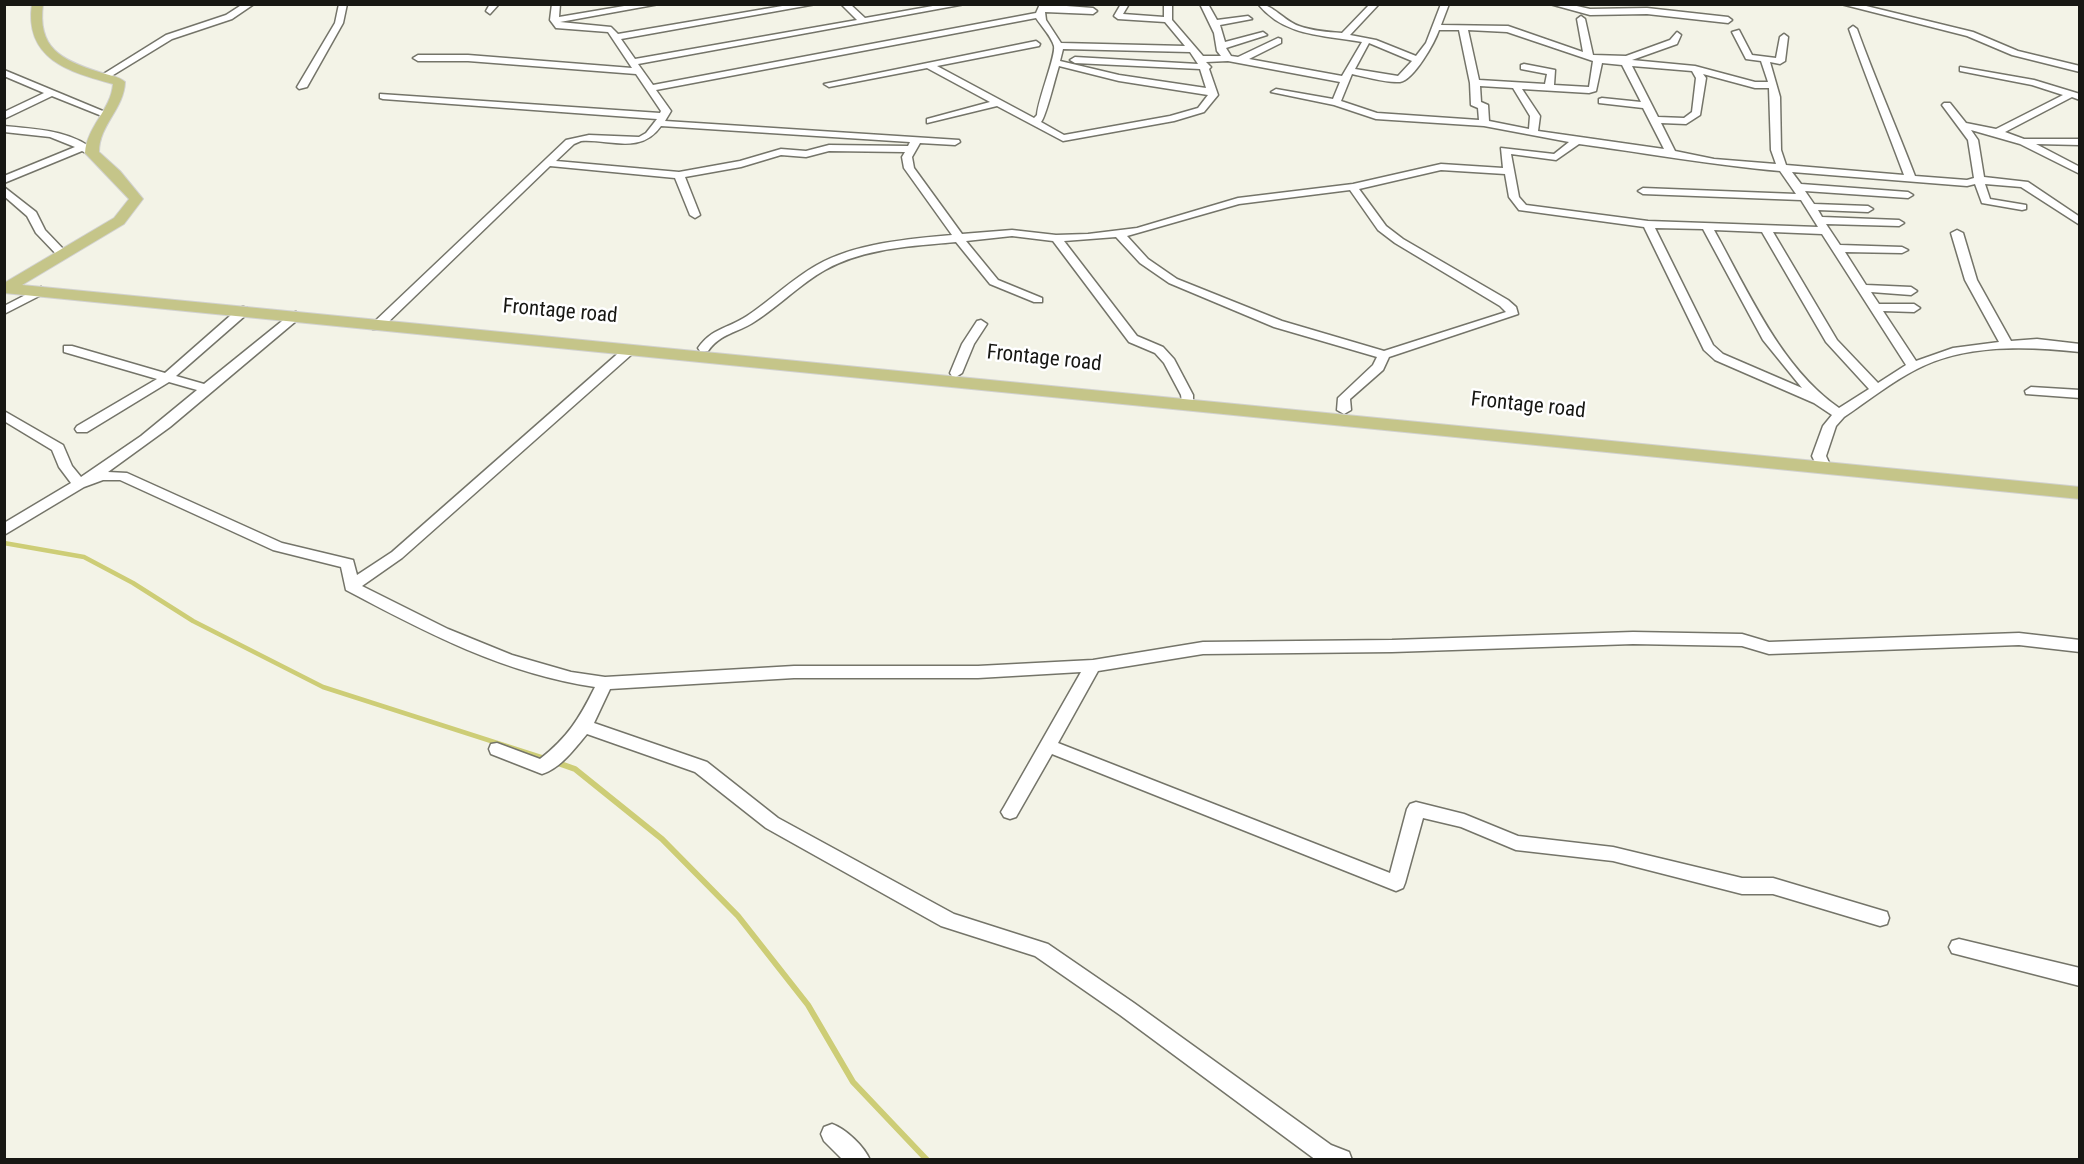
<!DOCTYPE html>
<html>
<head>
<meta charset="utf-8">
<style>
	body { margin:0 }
	#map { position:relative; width:2084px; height:1164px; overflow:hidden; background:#f3f3e7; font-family:"Roboto Condensed",sans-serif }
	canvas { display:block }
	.frame { position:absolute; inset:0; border:6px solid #171713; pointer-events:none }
</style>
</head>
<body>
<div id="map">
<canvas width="2084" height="1164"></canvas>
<div class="frame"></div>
</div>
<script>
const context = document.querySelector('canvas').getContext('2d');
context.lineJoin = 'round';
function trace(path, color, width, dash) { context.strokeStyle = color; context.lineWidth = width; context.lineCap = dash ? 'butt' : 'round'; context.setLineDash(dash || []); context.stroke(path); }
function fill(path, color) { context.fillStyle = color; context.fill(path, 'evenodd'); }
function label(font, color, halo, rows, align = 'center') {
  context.font = font + ' "Roboto Condensed",sans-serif'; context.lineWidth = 5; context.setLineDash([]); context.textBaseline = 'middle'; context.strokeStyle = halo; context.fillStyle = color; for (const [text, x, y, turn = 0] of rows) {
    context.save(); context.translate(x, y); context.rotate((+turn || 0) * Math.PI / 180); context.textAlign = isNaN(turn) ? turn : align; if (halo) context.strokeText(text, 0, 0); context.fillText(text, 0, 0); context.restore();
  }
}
const streamFar1 = new Path2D(`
	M 4,543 L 84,557 L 133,583 L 193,621 L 323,687 L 547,759
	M 555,762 L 558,763`);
const stream = new Path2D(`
	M 555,762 L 575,769 L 662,839 L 738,916 L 808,1005 L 853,1082 L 927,1160`);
const minor = new Path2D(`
	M 243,4 L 254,4 L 232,19 L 172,39 L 105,80 L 97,78 L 166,35 L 226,15 Z
	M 339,4 L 347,4 L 343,23 L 307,87 L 299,89 L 297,87 L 335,23 Z
	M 490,4 L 499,4 L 490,14 L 486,11 Z
	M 552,4 L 560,4 L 559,17 L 636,4 L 659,4 L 560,22 L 611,27 L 618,34 L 794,4 L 816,4 L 621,39 L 635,59 L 857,20 L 841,4 L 850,4 L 865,18 L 944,4 L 965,4 L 638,64 L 653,85 L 1036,13 L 1040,4 L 1093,8 L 1097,11 L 1093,14 L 1045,12 L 1046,20 L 1061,43 L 1185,46 L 1165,22 L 1118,19 L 1114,16 L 1121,4 L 1129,4 L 1123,14 L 1164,17 L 1164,4 L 1172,4 L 1172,20 L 1203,56 L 1221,56 L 1217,51 L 1214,33 L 1200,4 L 1208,4 L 1217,20 L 1248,16 L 1252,19 L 1220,25 L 1225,42 L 1263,32 L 1267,35 L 1226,48 L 1231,56 L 1238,57 L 1278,38 L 1281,39 L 1281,43 L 1249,59 L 1342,76 L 1362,42 C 1324,35 1285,37 1258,4 C 1273,4 1284,21 1299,26 C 1313,31 1327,32 1342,33 L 1370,4 L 1379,4 L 1350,35 L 1376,40 L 1416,56 L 1426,43 L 1441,4 L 1449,4 L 1441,25 L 1508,26 L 1583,52 L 1577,19 L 1581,16 L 1585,19 L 1593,55 L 1626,56 L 1670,40 L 1677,32 L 1681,35 L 1677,44 L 1632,60 L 1695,66 L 1755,82 L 1768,82 L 1761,61 L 1746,59 L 1732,32 L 1739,30 L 1752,55 L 1776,58 L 1780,37 L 1784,34 L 1788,37 L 1785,61 L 1780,64 L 1770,62 L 1780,97 L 1781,150 L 1786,165 L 1904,175 C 1886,126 1866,78 1849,29 L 1853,26 L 1857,29 C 1875,79 1896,126 1915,176 L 1967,180 L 1974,178 L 1968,140 L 1942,105 L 1944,103 L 1950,103 L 1966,123 L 1996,129 L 2063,95 L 2032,85 L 1960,71 L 1960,67 L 2034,80 L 2080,94 L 2080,100 L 2072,97 L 2005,132 L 2024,139 L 2080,139 L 2080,145 L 2036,144 L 2080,167 L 2080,174 L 2020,144 L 1971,130 L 1978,140 L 1984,177 L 2028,182 L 2080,217 L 2080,225 L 2021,187 L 1985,184 L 1990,199 L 2026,205 L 2026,209 L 2022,210 L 1982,203 L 1975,184 L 1967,186 L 1792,172 L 1801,184 L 1908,192 L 1913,195 L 1908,198 L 1805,191 L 1814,204 L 1868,206 L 1873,209 L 1868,212 L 1818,210 L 1822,217 L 1899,220 L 1904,223 L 1899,226 L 1826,224 L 1840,245 L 1902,247 L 1908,250 L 1902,253 L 1845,252 L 1866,285 L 1911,287 L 1917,291 L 1911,295 L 1871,292 L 1879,304 L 1914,304 L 1920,308 L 1914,312 L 1883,311 L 1916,361 L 1953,348 L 1999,342 L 1965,280 L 1951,233 L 1957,230 L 1963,233 L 1977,280 L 2011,341 L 2037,339 L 2080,344 L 2080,352 C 2027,346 1965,344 1917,369 C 1891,382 1868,401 1844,417 L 1836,426 L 1826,456 L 1831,467 L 1829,470 L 1819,470 L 1812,456 L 1823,426 L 1832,415 L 1814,403 L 1715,360 L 1704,350 L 1644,227 L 1519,210 L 1509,197 L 1505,174 L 1441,170 L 1359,189 L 1386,226 L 1403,239 L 1508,300 L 1516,307 L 1518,314 L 1389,357 L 1383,370 L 1350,399 L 1351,410 L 1344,414 L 1337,410 L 1338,398 L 1373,365 L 1377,357 L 1274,327 L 1169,283 L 1140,263 L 1116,237 L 1064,241 L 1137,336 L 1163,347 L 1174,359 L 1193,395 L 1193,408 L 1183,408 L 1181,395 L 1164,363 L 1155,353 L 1129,342 L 1053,241 L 1012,236 L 966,241 L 998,280 L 1042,298 L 1042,302 L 1034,302 L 990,284 L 956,242 C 914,246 863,248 825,270 C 800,284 779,306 754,322 C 737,333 721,333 708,351 L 700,351 L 698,348 C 712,328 727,329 747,316 C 771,300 792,279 817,265 C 856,243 908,239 952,235 L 904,168 L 902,157 L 905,152 L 829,151 L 806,157 L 781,155 L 741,167 L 685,177 L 700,215 L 695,218 L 690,215 L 675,178 L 550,166 L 381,329 L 373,329 L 373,323 L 566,140 L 589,135 L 639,137 L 646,133 L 657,119 L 383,99 L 380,98 L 380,94 L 660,113 L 661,111 L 636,74 L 468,61 L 418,61 L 413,58 L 418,55 L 468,55 L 632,68 L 608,32 L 556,28 L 550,20 ZM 1036,18 C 1042,27 1051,36 1054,46 C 1056,56 1038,99 1037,115 L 1034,118 L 937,66 L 1039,46 L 1040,44 L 1036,41 L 824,84 L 829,87 L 927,68 L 990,102 L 927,119 L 927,123 L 997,106 L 1063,141 L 1174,121 L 1204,112 L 1218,95 L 1209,69 L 1211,67 L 1206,62 L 1228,61 L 1340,82 L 1333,99 L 1276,89 L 1271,92 L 1334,105 L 1376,119 L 1484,126 L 1569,142 L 1554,154 L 1501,148 L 1503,168 L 1441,164 L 1353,184 L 1238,198 L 1137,228 L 1088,234 L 1056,235 L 1012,230 L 962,234 L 914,168 L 912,157 L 920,143 L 955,145 L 960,142 L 959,140 L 665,121 L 671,111 L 656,90 ZM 1439,30 L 1459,30 L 1470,83 L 1471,105 L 1478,108 L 1479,120 L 1377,113 L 1341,101 L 1352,74 C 1366,77 1386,83 1400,82 C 1414,80 1435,42 1439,30 ZM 1468,30 L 1507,32 L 1593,61 L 1589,87 L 1554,85 L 1555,70 L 1524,64 L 1521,65 L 1521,69 L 1547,74 L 1545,84 L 1479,80 ZM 1369,43 L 1412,61 L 1398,76 L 1355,69 ZM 1063,49 L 1190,52 L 1198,64 L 1075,57 L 1070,60 L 1075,63 L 1200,69 L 1206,88 L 1119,75 L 1060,61 ZM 1602,63 L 1622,65 L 1641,102 L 1602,98 L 1599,99 L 1599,103 L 1643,108 L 1664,149 L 1538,131 L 1540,116 L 1522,89 L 1589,93 L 1596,91 ZM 1059,66 L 1119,81 L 1208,95 L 1198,108 L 1170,116 L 1064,135 L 1041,122 C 1046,117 1055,78 1059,66 ZM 1632,66 L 1692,71 L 1696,78 L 1692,112 L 1684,118 L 1658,117 ZM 1703,74 L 1755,88 L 1769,88 L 1771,150 L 1776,164 L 1714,159 L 1675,151 L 1661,123 L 1686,124 L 1700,115 L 1706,78 ZM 1480,86 L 1513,88 L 1530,116 L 1529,129 L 1489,121 L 1488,105 L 1481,102 ZM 661,126 L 910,142 L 908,146 L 829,145 L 806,151 L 781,149 L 740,161 L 679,172 L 556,161 L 574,144 L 581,141 C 610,139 641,155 661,126 ZM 1579,144 C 1646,153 1712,165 1780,171 L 1796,194 L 1643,188 L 1638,191 L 1643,194 L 1801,200 L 1818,227 L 1648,221 L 1526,205 L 1519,197 L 1511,154 L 1556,160 ZM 1350,190 L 1378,230 L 1395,243 L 1500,306 L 1506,312 L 1384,351 L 1282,321 L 1177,279 L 1148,259 L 1127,236 L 1239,204 ZM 1655,228 L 1703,229 L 1763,340 L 1802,388 L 1723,354 L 1713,345 ZM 1714,230 L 1762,232 L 1826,342 L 1869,389 L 1839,408 C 1781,368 1748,291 1714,230 ZM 1773,232 L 1822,234 L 1906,365 L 1878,383 L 1837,340 Z
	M 1550,4 L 1568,4 L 1590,9 L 1647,8 L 1728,17 L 1732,20 L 1728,23 L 1647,14 L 1590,15 Z
	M 1841,4 L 1858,4 L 1973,32 L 2018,51 L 2080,66 L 2080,72 L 2012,55 L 1967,36 Z
	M 4,70 L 110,114 L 102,116 L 52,96 L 4,119 L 4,112 L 44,93 L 4,76 Z
	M 4,126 C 35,129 74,130 97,153 L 92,156 L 82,151 L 4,183 L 4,176 L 75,147 L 50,137 L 4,132 Z
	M 4,187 L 36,212 L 45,230 L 68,254 L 66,256 L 58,256 L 36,233 L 27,216 L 4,196 Z
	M 41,287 L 47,291 L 45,293 L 4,314 L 4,306 Z
	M 243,307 L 247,308 L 247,314 L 176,376 L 204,384 L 292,313 L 296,312 L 302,316 L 170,427 L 108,472 L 127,473 L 282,543 L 353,560 L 357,575 L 392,552 L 623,349 L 631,349 L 631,355 L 402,558 L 362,586 L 448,629 L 512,655 L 571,672 L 605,677 L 794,666 L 978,666 L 1093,660 L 1203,642 L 1392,640 L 1633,632 L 1742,634 L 1769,642 L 2019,633 L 2080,640 L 2080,652 L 2019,645 L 1769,654 L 1742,646 L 1633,644 L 1392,652 L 1203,654 L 1098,671 L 1058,743 L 1390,873 L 1407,809 L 1410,804 L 1416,802 L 1464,814 L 1518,836 L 1613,847 L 1742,878 L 1773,878 L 1887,912 L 1889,918 L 1887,924 L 1880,926 L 1773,894 L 1742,894 L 1613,861 L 1516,850 L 1461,827 L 1423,818 L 1405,883 L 1403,888 L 1396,891 L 1052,754 L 1016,817 L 1010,819 L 1004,817 L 1001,812 L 1004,807 L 1081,672 L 978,678 L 794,678 L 610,689 L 594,723 L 707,762 L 778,818 L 954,914 L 1048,944 L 1134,1003 L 1331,1145 L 1349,1152 L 1352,1160 L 1316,1160 L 1120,1015 L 1035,956 L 941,926 L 766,828 L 695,772 L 587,734 C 575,748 561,768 542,774 L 491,754 L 489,749 L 491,744 L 497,743 L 540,759 C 568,737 579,719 595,687 C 505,674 425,632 346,590 L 341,567 L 273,550 L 120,480 L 103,480 L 84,487 L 4,535 L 4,523 L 71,483 L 59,467 L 52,450 L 4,421 L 4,411 L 63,445 L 72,466 L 81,477 L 141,436 L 197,390 L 169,382 L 87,432 L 77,432 L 75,429 L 77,426 L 157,379 L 64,352 L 64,346 L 72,346 L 165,373 L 239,308 Z
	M 981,320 L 987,324 L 974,344 L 962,373 L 956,377 L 952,376 L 950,373 L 962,344 L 977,321 Z
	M 2031,387 L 2080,390 L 2080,398 L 2026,394 L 2025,391 Z
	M 1959,939 L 2080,968 L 2080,986 L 1952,953 L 1949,947 L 1952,941 Z
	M 832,1124 C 846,1129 864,1146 870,1160 L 843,1160 L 824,1141 L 821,1134 L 824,1127 Z`);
const major = new Path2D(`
	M 32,4 L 43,4 C 37,48 61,60 99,72 C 107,75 119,76 125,82 C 124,109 99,125 99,152 L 120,171 L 143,199 L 124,224 L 22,285 L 2080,487 L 2080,499 L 4,293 L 4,283 L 114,218 L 129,199 L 85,153 C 87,126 111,110 113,84 C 69,72 24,59 32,4 Z`);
const streetNames = [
	["Frontage road",560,312,5],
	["Frontage road",1044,359,6],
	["Frontage road",1528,406,6]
];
trace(streamFar1, '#cdcd76', 4.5);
trace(stream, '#cdcd76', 6);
trace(minor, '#747469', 3);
trace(major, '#d1d1d0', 2);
fill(minor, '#fff');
fill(major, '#c5c589');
label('21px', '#171713', '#fff', streetNames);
</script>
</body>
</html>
